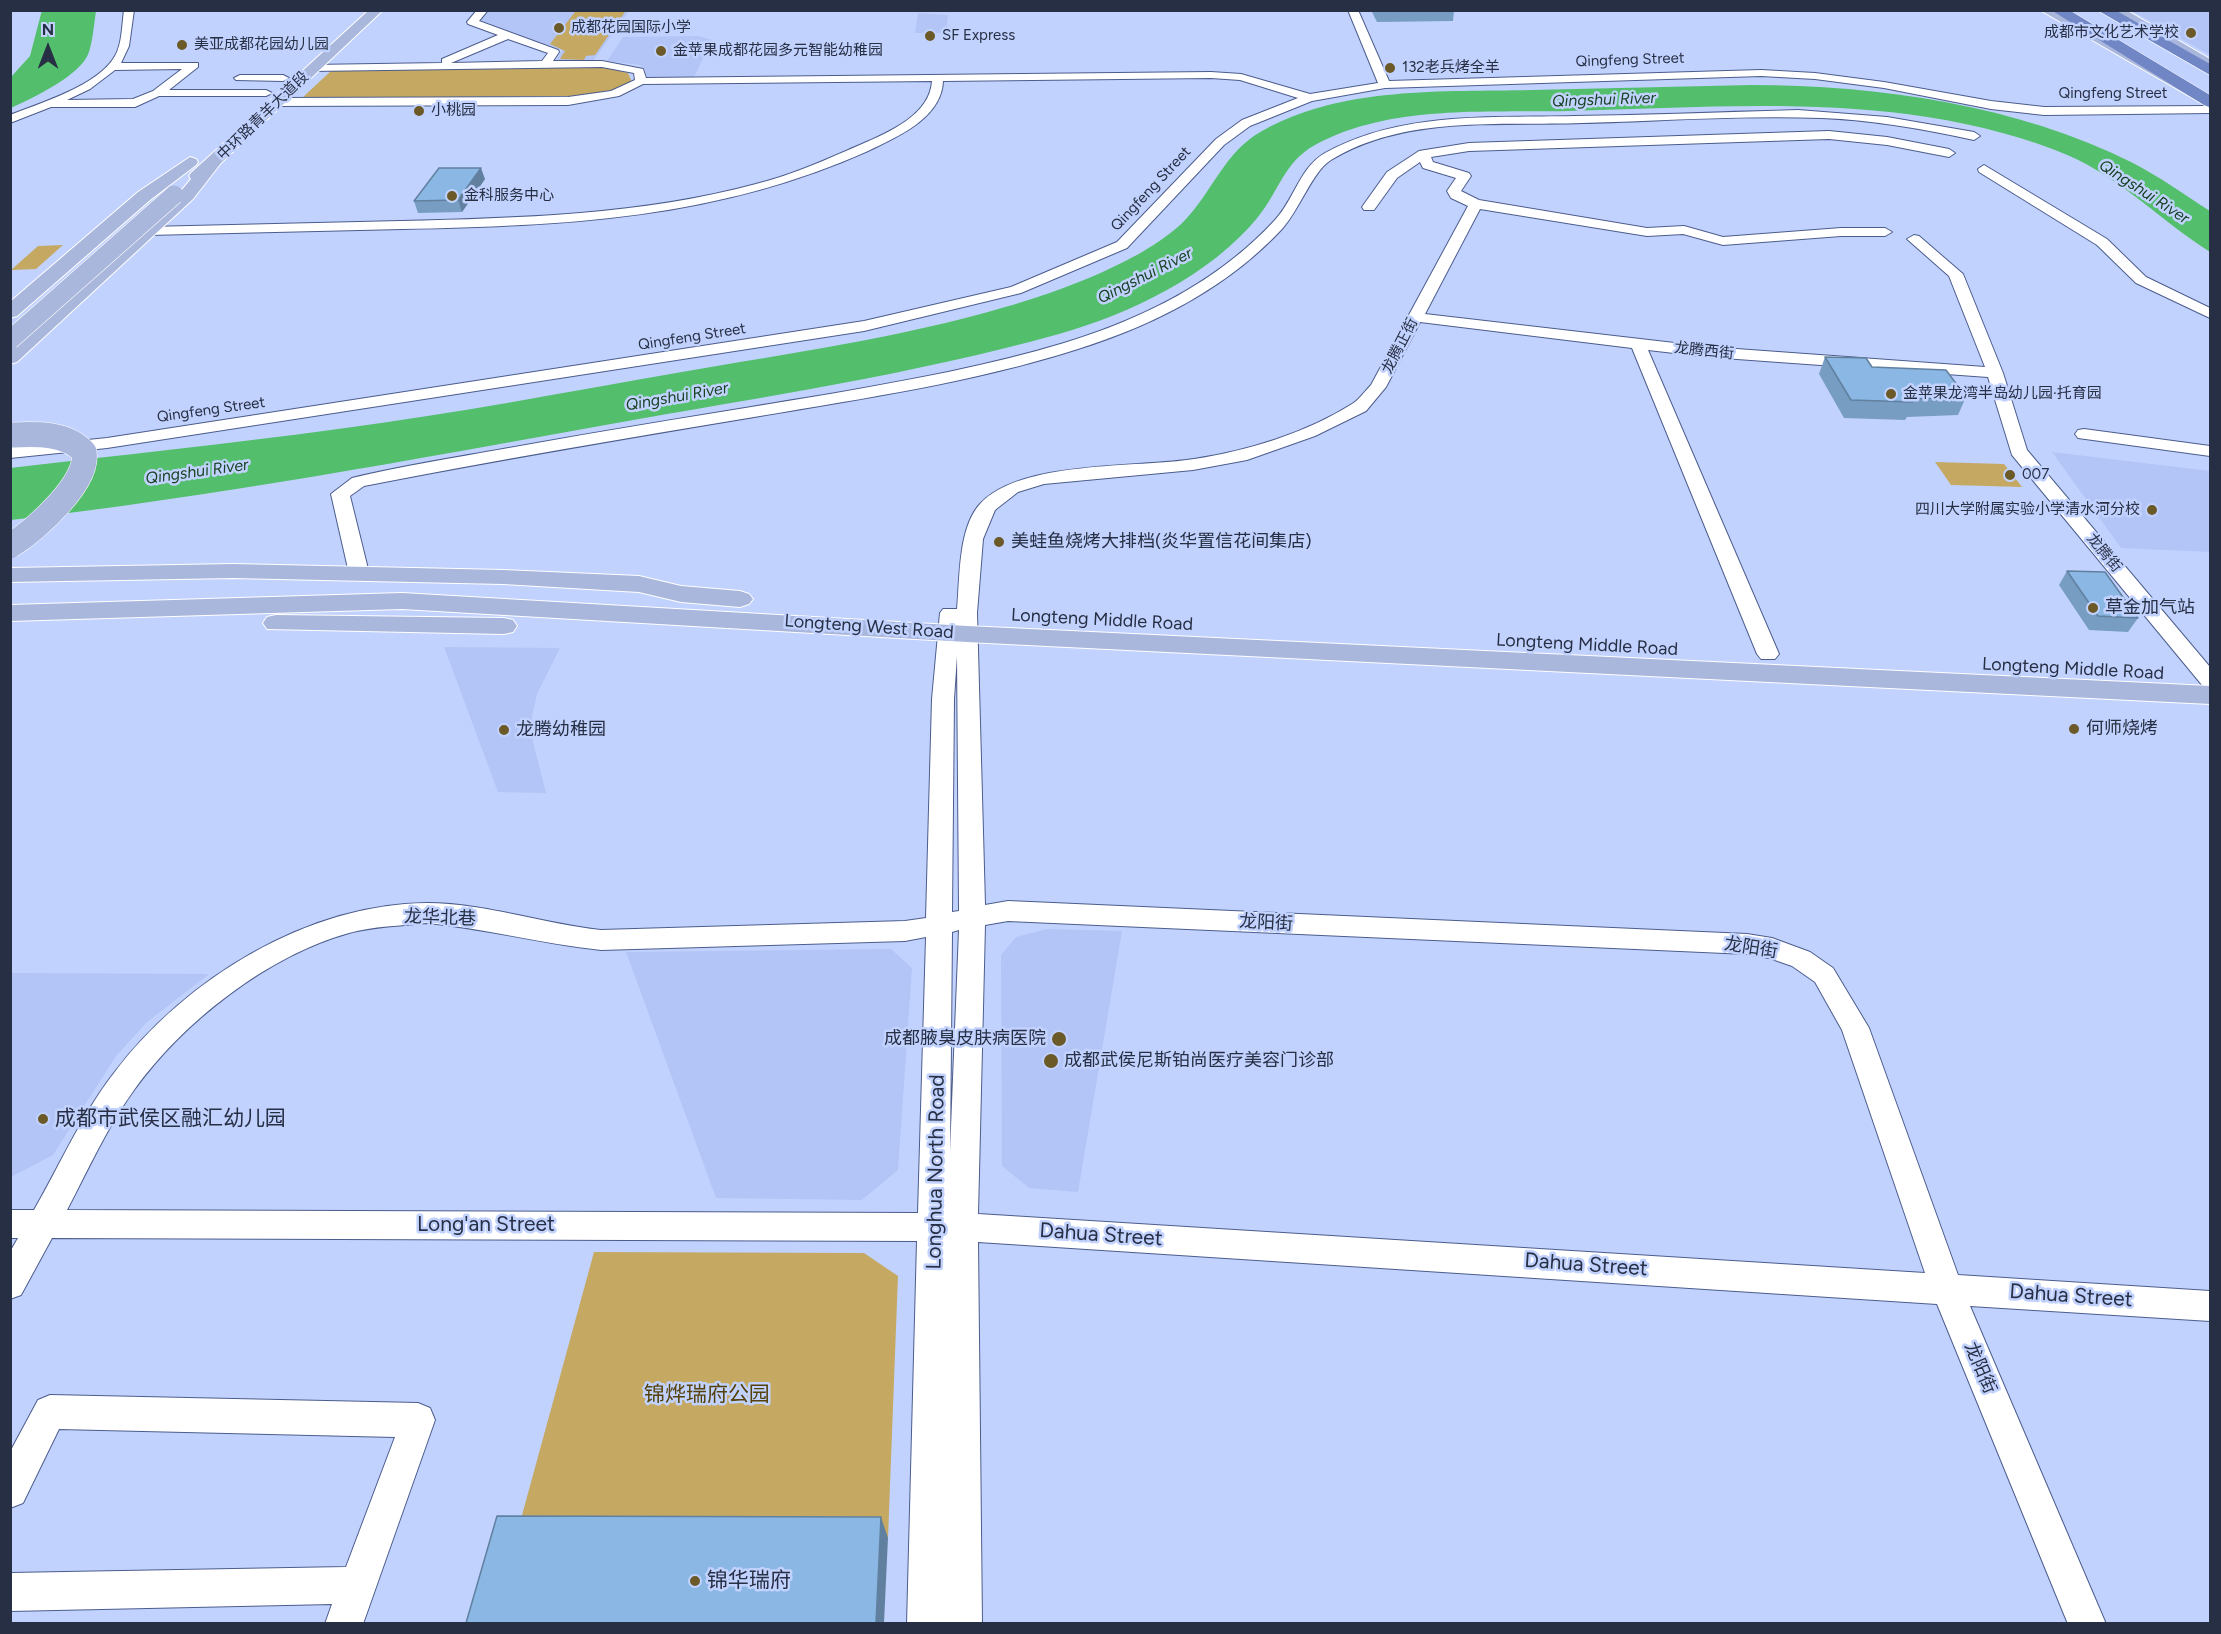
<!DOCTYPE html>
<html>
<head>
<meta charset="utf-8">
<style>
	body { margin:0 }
	#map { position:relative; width:2221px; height:1634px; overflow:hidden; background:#c2d2ff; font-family:Figtree,sans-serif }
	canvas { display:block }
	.frame { position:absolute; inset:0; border:12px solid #272f44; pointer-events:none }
	.north { position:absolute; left:18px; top:18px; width:60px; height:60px; -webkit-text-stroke:4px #c2d2ff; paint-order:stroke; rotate:0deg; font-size:16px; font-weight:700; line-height:24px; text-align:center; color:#272f44 }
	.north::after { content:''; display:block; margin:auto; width:21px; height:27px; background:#272f44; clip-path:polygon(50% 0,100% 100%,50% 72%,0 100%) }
</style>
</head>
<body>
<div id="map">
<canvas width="2221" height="1634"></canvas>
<div class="frame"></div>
<div class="north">N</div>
</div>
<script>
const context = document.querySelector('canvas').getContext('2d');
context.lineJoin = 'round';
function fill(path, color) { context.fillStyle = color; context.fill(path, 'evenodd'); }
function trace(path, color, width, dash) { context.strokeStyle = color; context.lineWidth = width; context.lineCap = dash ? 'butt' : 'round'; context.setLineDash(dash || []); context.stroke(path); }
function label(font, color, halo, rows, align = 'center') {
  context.font = font + ' Figtree,"Noto Sans SC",sans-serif'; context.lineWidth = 5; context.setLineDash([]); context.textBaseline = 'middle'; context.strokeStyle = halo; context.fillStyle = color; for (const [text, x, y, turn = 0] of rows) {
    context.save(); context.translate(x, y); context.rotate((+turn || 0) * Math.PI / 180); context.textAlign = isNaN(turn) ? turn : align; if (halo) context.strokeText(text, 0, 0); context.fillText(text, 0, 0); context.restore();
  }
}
const built = new Path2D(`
	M 489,11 L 629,11 L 593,61 L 556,61 L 562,50 L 480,20 Z
	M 2132,11 L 2210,11 L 2210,55 Z
	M 918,13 L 948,15 L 946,33 L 915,33 Z
	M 699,36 L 712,40 L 694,77 L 647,78 L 645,69 L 640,65 L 607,61 L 623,37 Z
	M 2052,452 L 2210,471 L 2210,552 L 2121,548 Z
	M 444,647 L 560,648 L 537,694 L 532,717 L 533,742 L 546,793 L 498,792 Z
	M 1047,929 L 1122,931 L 1078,1192 L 1029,1188 L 1002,1166 L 1001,955 L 1016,937 Z
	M 891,949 L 912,968 L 898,1170 L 862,1200 L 716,1198 L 626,952 Z
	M 11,973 L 209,974 L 147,1022 L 116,1056 L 53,1155 L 11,1177 Z`);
const green = new Path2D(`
	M 575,12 L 625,12 L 595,55 L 586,56 L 584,60 L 560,59 L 565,51 L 550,44 Z
	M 605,67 L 628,73 L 632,82 L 618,89 L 582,96 L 302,98 L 332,70 Z
	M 63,245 L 36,269 L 11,270 L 38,246 Z
	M 1935,462 L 2004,464 L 2022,487 L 1951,485 Z
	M 594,1252 L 864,1253 L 898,1276 L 888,1538 L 516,1537 Z`);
const water = new Path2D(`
	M 42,10 L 96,11 C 94,24 93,39 89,52 C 81,76 32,98 11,108 L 11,77 L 30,56 Z
	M 1751,85 C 1879,85 2017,105 2133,163 C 2160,177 2185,195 2210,211 L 2210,252 C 2155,217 2119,174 2055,150 C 1900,91 1730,107 1568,111 C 1486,113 1390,104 1315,145 C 1284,162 1279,191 1258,217 C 1211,275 1130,314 1059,334 C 912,375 761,397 611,424 C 411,460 212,497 11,520 L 10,468 C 120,455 229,444 338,429 C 453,414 567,392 682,372 C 790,353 900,338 1005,307 C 1057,293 1148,259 1185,220 C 1213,191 1225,151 1262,131 C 1341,86 1443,92 1531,90 C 1604,88 1678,87 1751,85 Z`);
const minor = new Path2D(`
	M 124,10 L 134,10 L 129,46 L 121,63 L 198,63 L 198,67 L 169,90 L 266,90 L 272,93 L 266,96 L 159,96 L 135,107 L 51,107 L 10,123 L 10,115 C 40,103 98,86 115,56 C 122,44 122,25 124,10 ZM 182,69 L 153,91 L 133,99 L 67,100 L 90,89 L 115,70 Z
	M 477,10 L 488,10 L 479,21 L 558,50 L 559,52 L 553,61 L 602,61 L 643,69 L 646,78 L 1211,72 L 1241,74 L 1310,94 L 1378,83 L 1348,10 L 1358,10 L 1389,81 L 1761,70 L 1815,73 L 1884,82 L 1991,101 L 2044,107 L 2210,106 L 2210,113 L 2044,115 L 1991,109 L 1884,88 L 1815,79 L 1761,76 L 1385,88 L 1312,101 L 1250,126 L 1224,145 L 1127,248 L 1021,293 L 864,331 L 107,448 L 10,458 L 10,448 L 107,438 L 864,321 L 1011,287 L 1117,242 L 1216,139 L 1242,120 L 1298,98 L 1240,80 L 1211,78 L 943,81 C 942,118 897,137 868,151 C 716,219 565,226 402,229 C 317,231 233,233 148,235 L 141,231 L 148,227 C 232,225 317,223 401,221 C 520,218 641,215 756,184 C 793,175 827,159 862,144 C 889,132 930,115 932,81 L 643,84 L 619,96 L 568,105 L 277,106 L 271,102 L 277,98 L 568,97 L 611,91 L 635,80 L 634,73 L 602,67 L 312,71 L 306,68 L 312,65 L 442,63 L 442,59 L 498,35 L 468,24 L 467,22 ZM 508,39 L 548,53 L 542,61 L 451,63 Z
	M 240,75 L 283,75 L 289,78 L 283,81 L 236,80 L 234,78 Z
	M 1798,110 L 1887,117 L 1974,132 L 1980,136 L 1974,140 C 1924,129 1873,120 1822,118 C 1742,115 1662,121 1582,123 C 1500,126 1404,115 1331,160 C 1312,172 1300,209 1282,229 C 1227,288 1154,325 1078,349 C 975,382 866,398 760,416 C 628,438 495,460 364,486 L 350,496 L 369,573 L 366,577 L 352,577 L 349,573 L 331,494 L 352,478 C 401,466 453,458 503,449 C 612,429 721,412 830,394 C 909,380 988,366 1064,343 C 1143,319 1219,281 1275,220 C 1294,200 1300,167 1325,153 C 1401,111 1491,118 1574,116 C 1649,115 1723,112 1798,110 Z
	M 1829,131 L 1887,137 L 1949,149 L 1955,153 L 1949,157 L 1887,145 L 1829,139 L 1469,151 L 1431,157 L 1433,162 L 1469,173 L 1471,176 L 1461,191 L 1479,200 L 1647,228 L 1684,226 L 1723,237 L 1841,228 L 1885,228 L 1892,232 L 1885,236 L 1841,236 L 1723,245 L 1683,234 L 1647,236 L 1480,209 L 1425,314 L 1709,347 L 1985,367 L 1949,276 L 1907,239 L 1914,235 L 1919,236 L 1963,274 L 2003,373 L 2027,450 L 2210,667 L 2210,687 L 2202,685 L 2012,455 L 1988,377 L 1709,357 L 1648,350 L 1779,654 L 1775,659 L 1761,659 L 1757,654 L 1632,348 L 1420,322 L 1386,387 L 1366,411 L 1315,436 L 1247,460 L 1193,470 L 1044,484 L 1018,492 L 995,510 L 983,539 L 977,613 L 985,905 L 1008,901 L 1747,934 L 1772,938 L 1810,952 L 1833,968 L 1869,1028 L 1958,1275 L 2210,1291 L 2210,1321 L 1970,1306 L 2106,1624 L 2068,1624 L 1937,1304 L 978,1242 L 982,1624 L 907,1624 L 917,1241 L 52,1238 L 21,1295 L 10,1299 L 10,1252 L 18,1238 L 10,1238 L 10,1210 L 34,1210 C 60,1165 82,1114 114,1073 C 185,979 307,904 427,903 C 485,903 543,924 601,930 L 905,921 L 926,918 L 932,699 L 940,613 L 943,609 L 957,609 C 960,578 958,528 980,504 C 1020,460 1137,468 1194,459 C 1247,451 1306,433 1352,404 C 1359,400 1365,391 1371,385 L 1468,206 L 1451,198 L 1447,191 L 1456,178 L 1423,168 L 1420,162 L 1397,178 L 1374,210 L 1364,210 L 1362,207 L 1387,172 L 1419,151 L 1469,143 ZM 957,656 L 959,911 L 952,912 L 954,699 ZM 1008,921 L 1747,954 L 1769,958 L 1792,966 L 1815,982 L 1842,1030 L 1925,1273 L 978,1214 L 985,925 ZM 426,923 C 485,928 542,944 601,950 L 905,941 L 926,937 L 918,1213 L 67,1210 C 88,1170 107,1127 134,1090 C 183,1022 267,956 349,933 C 373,926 401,926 426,923 ZM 959,930 L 950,1152 L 952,932 Z
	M 1984,165 L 2107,239 L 2146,277 L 2210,308 L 2210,318 L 2136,283 L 2097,245 L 1979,172 L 1978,169 Z
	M 2084,429 L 2210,446 L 2210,456 L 2078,438 L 2075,434 L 2078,430 Z
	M 50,1395 L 418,1403 L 430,1408 L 435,1420 L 363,1624 L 325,1624 L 332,1604 L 10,1611 L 10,1573 L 346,1567 L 395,1437 L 59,1429 L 23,1503 L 10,1508 L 10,1452 L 38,1400 Z`);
const major = new Path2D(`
	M 369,10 L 383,10 L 221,163 L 193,199 L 17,362 L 10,364 L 10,347 L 181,191 L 191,179 L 189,176 L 191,173 Z
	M 2040,10 L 2056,10 L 2210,98 L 2210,108 Z
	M 2110,10 L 2126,10 L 2210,59 L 2210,68 Z
	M 190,157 L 196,159 L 198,162 L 196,165 L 150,200 L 17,316 L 10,318 L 10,302 L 138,192 Z
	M 233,564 L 503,570 L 639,576 L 681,586 L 740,591 L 749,594 L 753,599 L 749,604 L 740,607 L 681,602 L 639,592 L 503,584 L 233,578 L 10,582 L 10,568 Z
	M 402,593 L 967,626 L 2210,686 L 2210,704 L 967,642 L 402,609 L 10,621 L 10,605 Z
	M 276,615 L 504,618 L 513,620 L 517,626 L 513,632 L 504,634 L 267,629 L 263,623 L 267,617 Z`);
const highway = new Path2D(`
	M 2051,10 L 2069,10 L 2210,95 L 2210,107 L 2204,105 Z
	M 2097,10 L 2115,10 L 2210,64 L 2210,75 Z`);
const majorBridgeFar1 = new Path2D(`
	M 10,340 L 174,195`);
const majorBridge = new Path2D(`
	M 10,435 C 35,434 66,432 84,452 C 90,482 35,530 10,546`);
const wall = new Path2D(`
	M 1371,10 L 1454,10 L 1453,21 L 1377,22 Z
	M 485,179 L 462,212 L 418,213 L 414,201 Z
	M 1825,357 L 1872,367 L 1966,397 L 1958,415 L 1907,417 L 1905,420 L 1844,418 L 1819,374 Z
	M 2067,571 L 2138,618 L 2128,632 L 2089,630 L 2059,585 Z`);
const shadedWall = new Path2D(`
	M 481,168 L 485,179 L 462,212 L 458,200 Z
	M 881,1517 L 888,1538 L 884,1623 L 876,1623 Z`);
const building = new Path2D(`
	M 439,168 L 481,168 L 458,200 L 414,201 Z
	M 1825,357 L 1866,358 L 1872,367 L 1946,370 L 1966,397 L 1911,399 L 1913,402 L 1851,400 Z
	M 2067,571 L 2105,572 L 2138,618 L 2098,616 Z
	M 497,1516 L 881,1517 L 876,1623 L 466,1623 Z`);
const markers = [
	[559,28,6,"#6b5927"],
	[2191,33,6,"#6b5927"],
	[930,36,6,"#6b5927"],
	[182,45,6,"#6b5927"],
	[661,51,6,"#6b5927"],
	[1390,68,6,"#6b5927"],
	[419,111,6,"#6b5927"],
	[452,196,6,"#6b5927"],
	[1891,394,6,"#6b5927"],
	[2010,475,6,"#6b5927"],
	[2152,510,6,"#6b5927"],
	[999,542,6,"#6b5927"],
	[2093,608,6,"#6b5927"],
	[2074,729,6,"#6b5927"],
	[504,730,6,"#6b5927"],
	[1059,1039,8,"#6b5927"],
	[1051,1061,8,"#6b5927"],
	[43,1119,6,"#6b5927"],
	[695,1581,6,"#6b5927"]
];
const farPoinames = [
	["成都花园国际小学",571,28],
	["成都市文化艺术学校",2179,33,"right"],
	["SF Express",942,36],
	["美亚成都花园幼儿园",194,45],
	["金苹果成都花园多元智能幼稚园",673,51],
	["132老兵烤全羊",1402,68],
	["小桃园",431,111],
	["金科服务中心",464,196],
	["金苹果龙湾半岛幼儿园·托育园",1903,394],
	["007",2022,475],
	["四川大学附属实验小学清水河分校",2140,510,"right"]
];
const farStreetnames = [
	["Qingfeng Street",1630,60,-2],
	["Qingfeng Street",2113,94],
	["中环路青羊大道段",263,116,-44],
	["Qingfeng Street",1151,189,-47],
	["Qingfeng Street",692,337,-9],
	["龙腾正街",1400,346,-63],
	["龙腾西街",1704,351,6],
	["Qingfeng Street",211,410,-8],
	["龙腾街",2104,553,50]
];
const farWaternames = [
	["Qingshui River",1604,100,-2],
	["Qingshui River",2144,192,33],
	["Qingshui River",1145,276,-27],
	["Qingshui River",677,397,-10],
	["Qingshui River",197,472,-8]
];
const poiNames = [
	["美蛙鱼烧烤大排档(炎华置信花间集店)",1011,542],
	["草金加气站",2105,608],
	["何师烧烤",2086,729],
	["龙腾幼稚园",516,730],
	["成都腋臭皮肤病医院",1046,1039,"right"],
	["成都武侯尼斯铂尚医疗美容门诊部",1064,1061]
];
const streetNames = [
	["Longteng Middle Road",1102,620,3],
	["Longteng West Road",869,627,4],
	["Longteng Middle Road",1587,645,3],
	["Longteng Middle Road",2073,669,3],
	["龙华北巷",440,918,2],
	["龙阳街",1266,923,3],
	["龙阳街",1751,948,9],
	["龙阳街",1980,1368,67]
];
const nearPoinames = [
	["成都市武侯区融汇幼儿园",55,1119],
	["锦华瑞府",707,1581]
];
const nearStreetnames = [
	["Longhua North Road",936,1172,-89],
	["Long'an Street",486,1225],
	["Dahua Street",1101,1235,4],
	["Dahua Street",1586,1265,4],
	["Dahua Street",2071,1296,4]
];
const nearParknames = [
	["锦烨瑞府公园",707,1395]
];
fill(built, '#b3c5f6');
fill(green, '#c5a963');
fill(water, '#53bf6c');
trace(minor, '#4c5d8d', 2);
trace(major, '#fff', 2);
trace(highway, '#fff', 1);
fill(minor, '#fff');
fill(major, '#aab7dc');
fill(highway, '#7187c5');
trace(majorBridgeFar1, '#fff', 20, []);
trace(majorBridge, '#fff', 26, []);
trace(majorBridgeFar1, '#aab7dc', 19);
trace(majorBridge, '#aab7dc', 25);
fill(wall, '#779dc3');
fill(shadedWall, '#61809f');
fill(building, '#8ab7e3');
trace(building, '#61809f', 1.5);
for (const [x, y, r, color] of markers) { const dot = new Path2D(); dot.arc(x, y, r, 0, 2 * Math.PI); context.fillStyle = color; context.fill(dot); trace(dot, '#c2d2ff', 2); }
label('15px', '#272f44', '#c2d2ff', farPoinames, 'left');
label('15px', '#272f44', '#c2d2ff', farStreetnames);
label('italic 16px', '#184322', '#c2d2ff', farWaternames);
label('18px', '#272f44', '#c2d2ff', poiNames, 'left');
label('18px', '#272f44', '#c2d2ff', streetNames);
label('21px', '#272f44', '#c2d2ff', nearPoinames, 'left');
label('21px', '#272f44', '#c2d2ff', nearStreetnames);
label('21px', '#55420a', '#c2d2ff', nearParknames);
</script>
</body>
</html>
